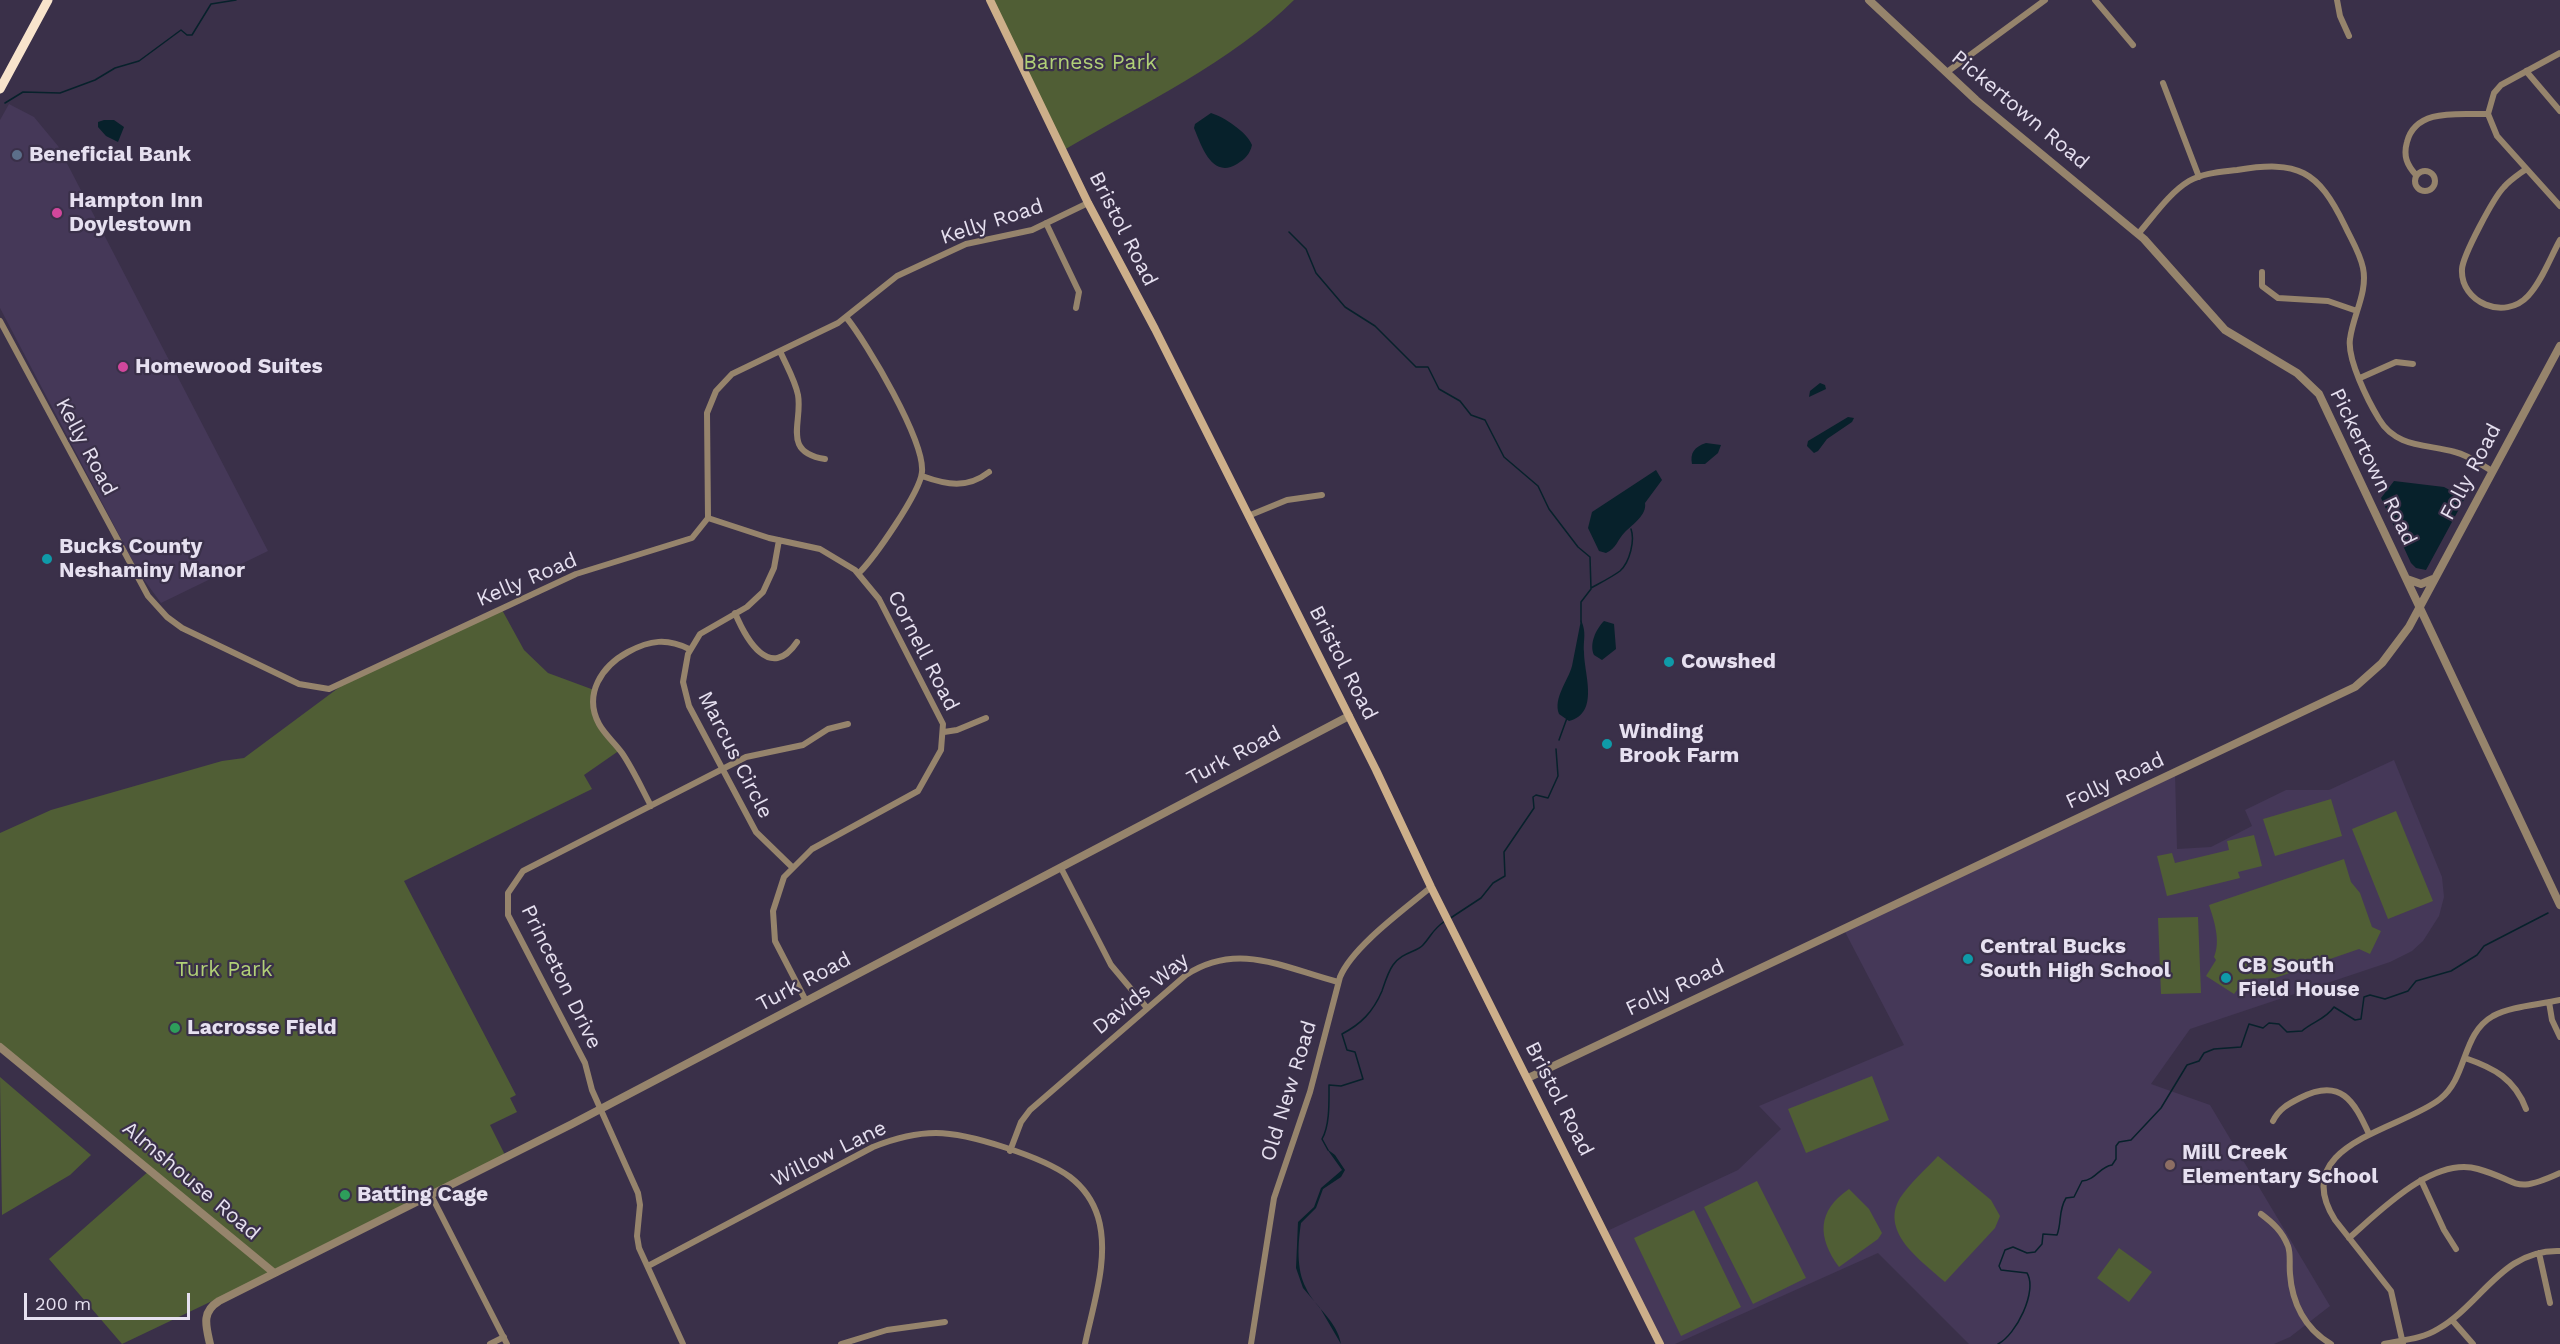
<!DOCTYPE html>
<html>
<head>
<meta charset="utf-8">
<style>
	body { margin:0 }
	#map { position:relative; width:2560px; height:1344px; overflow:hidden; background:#3a3049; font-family:"Work Sans",sans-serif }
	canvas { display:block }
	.scale { position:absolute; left:24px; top:1293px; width:166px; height:27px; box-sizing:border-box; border:3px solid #e6e0f0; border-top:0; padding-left:8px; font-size:18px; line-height:21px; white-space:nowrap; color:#e6e0f0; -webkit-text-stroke:4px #3a3049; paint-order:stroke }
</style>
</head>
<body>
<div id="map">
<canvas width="2560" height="1344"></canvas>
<div class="scale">200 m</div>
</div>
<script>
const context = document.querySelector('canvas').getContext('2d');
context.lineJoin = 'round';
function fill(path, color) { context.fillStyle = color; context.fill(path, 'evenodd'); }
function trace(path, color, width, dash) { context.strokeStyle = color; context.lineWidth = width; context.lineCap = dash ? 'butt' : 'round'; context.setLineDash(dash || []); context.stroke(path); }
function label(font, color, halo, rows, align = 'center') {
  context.font = font + ' "Work Sans",sans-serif'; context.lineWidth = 4.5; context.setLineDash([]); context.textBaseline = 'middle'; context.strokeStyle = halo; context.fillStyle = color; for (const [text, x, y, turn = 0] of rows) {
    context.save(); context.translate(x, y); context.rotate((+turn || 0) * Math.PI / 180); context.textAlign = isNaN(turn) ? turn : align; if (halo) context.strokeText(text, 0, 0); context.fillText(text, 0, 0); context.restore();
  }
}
const built = new Path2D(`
	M 9,104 L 34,117 L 58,146 L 268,551 L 161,603 L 139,573 L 0,308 L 0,120 Z
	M 2394,760 L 2442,877 L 2444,897 L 2439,916 L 2423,941 L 2412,951 L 2390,962 L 2190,1029 L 2151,1084 L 2210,1105 L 2330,1306 L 2290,1337 L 2274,1344 L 1969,1344 L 1878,1253 L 1675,1344 L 1660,1344 L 1605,1232 L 1738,1170 L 1781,1129 L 1759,1106 L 1904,1045 L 1843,928 L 2175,773 L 2177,849 L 2211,847 L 2252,826 L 2245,810 L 2286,790 L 2329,790 Z`);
const green = new Path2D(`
	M 990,0 L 1294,0 C 1233,61 1139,106 1064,150 Z
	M 501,608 L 524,650 L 548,673 L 594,690 L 595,715 L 620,750 L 584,775 L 592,789 L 404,881 L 516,1095 L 510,1098 L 517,1112 L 490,1125 L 505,1155 L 273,1272 L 122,1344 L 49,1259 L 150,1170 L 0,1047 L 0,833 L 51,810 L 222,761 L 244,758 L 341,686 Z
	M 2331,799 L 2342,836 L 2275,856 L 2263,819 Z
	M 2396,811 L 2433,901 L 2388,919 L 2352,829 Z
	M 2254,835 L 2262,866 L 2238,872 L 2240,878 L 2167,896 L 2157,856 L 2172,853 L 2175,863 L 2229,850 L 2227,841 Z
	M 2344,859 L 2351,882 L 2360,893 L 2372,927 L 2381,931 L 2370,954 L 2359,949 L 2275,978 L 2245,979 L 2234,994 L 2206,976 L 2216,960 L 2214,957 C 2221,941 2214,920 2209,905 Z
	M 2198,917 L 2201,993 L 2161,994 L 2158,918 Z
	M 1872,1076 L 1889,1120 L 1806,1153 L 1788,1109 Z
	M 0,1077 L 91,1155 L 70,1175 L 2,1215 Z
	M 1938,1156 L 1991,1200 L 2000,1216 L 1995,1228 L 1945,1282 C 1923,1262 1879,1233 1900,1198 C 1910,1183 1926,1169 1938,1156 Z
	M 1757,1181 L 1806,1278 L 1753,1304 L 1704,1207 Z
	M 1849,1189 L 1869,1209 L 1882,1233 L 1878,1239 L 1839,1267 C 1817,1237 1817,1211 1849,1189 Z
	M 1694,1210 L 1741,1307 L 1681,1336 L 1634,1238 Z
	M 2119,1248 L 2152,1272 L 2129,1302 L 2097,1278 Z`);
const water = new Path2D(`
	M 1211,113 C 1224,117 1247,132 1252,145 C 1250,154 1245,159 1237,164 C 1212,179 1202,147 1194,128 L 1195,124 Z
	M 104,120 L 114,120 L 124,127 L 118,142 L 106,136 L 98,127 L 98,122 Z
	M 1820,383 L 1825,385 L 1826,389 L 1809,397 L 1810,391 Z
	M 1848,417 L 1854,418 L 1852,422 L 1827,439 L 1818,451 L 1814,453 L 1807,446 L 1808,441 Z
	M 1706,443 L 1721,445 L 1718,453 L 1705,464 L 1692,464 C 1690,453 1694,447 1706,443 Z
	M 1656,470 L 1662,480 L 1645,503 C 1647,515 1633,524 1625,532 C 1617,540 1617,548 1606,553 L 1599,551 L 1588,528 L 1592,512 Z
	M 2394,481 L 2444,487 L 2465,498 L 2426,570 L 2416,568 L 2411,563 L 2381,498 Z
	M 1581,620 C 1587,634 1583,639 1584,652 C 1584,674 1600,713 1569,721 L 1559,714 C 1553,698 1568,681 1572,666 C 1575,651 1578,635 1581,620 Z
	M 1604,621 L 1614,624 L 1616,649 L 1602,660 L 1594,655 C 1589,644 1596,629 1604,621 Z
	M 1327,1149 L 1335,1155 L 1345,1170 L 1341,1177 L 1323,1189 L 1316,1208 L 1301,1223 C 1298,1243 1296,1269 1306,1288 C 1315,1308 1337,1320 1341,1344 L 1320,1308 L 1303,1288 L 1296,1268 L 1298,1222 L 1314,1207 L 1321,1188 L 1342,1170 Z`);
const stream = new Path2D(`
	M 5,103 L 23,92 L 60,93 L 95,80 L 115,68 L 139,61 L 181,30 L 187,35 L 192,35 L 211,4 L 236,0
	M 1289,232 L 1306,249 L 1316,273 L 1345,307 L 1375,326 L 1416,367 L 1428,367 L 1439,389 L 1460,401 L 1471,415 L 1485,420 L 1504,457 L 1538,486 L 1549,509 L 1578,547 L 1590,557 L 1591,589 L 1581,602 L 1581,622
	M 1591,588 C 1600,583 1612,577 1620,571 C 1630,562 1635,540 1631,529
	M 1559,740 L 1567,718
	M 1449,919 L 1481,898 L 1493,883 L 1505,876 L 1504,852 L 1534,808 L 1533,797 L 1536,795 L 1548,798 L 1558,776 L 1556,749
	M 1328,1150 L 1322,1139 C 1330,1125 1329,1101 1329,1085 L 1341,1086 L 1363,1079 L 1355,1052 L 1347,1050 L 1342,1034 C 1361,1024 1373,1012 1382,991 C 1385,982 1388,972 1393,965 C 1402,952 1417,952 1423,945 C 1432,935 1432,930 1445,921
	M 1998,1344 C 2016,1335 2038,1291 2027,1273 L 2001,1270 L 1999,1266 L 2005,1250 L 2013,1247 L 2027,1253 L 2035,1252 L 2042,1244 L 2043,1234 L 2057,1235 C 2062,1222 2058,1211 2066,1198 L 2074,1197 L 2082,1181 C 2096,1180 2099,1167 2112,1165 L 2116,1159 L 2116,1146 L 2119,1142 L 2131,1140 L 2161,1108 L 2187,1065 L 2199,1061 L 2204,1053 L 2214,1049 L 2241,1047 L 2249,1024 L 2263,1028 L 2269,1023 L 2279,1024 L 2287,1032 L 2302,1031 C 2312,1022 2326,1019 2334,1007 L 2355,1020 L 2361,1019 L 2364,997 L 2370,995 L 2385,999 L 2408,991 L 2416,981 L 2451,971 L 2477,955 L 2484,946 L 2548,913`);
const minor = new Path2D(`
	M 2095,0 L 2133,45
	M 2337,0 L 2340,16 L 2349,36
	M 2560,53 L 2501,85 L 2494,93 L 2488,114 L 2497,136 L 2560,206
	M 2526,71 L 2560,111
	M 1947,72 L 2045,0
	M 2163,83 L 2199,177
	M 2526,169 C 2518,175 2510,180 2504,187 C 2494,197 2463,255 2462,269 C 2460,303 2505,321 2528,296 C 2542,281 2550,258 2560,240
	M2415 181a10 10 0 1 1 20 0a10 10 0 1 1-20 0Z
	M 2416,175 C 2407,165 2403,156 2407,142 C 2416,107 2461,115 2488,114
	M 1046,223 L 1079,292 L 1076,308
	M 2138,234 C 2153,217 2169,193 2189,181 C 2203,173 2221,172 2237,170 C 2298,160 2318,170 2345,226 C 2351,239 2360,253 2363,268 C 2368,292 2353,315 2350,339 C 2347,359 2368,401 2379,419 C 2396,448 2427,444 2455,452 C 2468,455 2480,464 2492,471
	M 2262,272 L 2262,286 L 2278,298 L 2328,301 L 2357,311
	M 846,317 C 867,343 925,441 922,472 C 920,493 874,558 859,573
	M 0,321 L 148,596 L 167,617 L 182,628 L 299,684 L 329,689 L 576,574 L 692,538 L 708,518 L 707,413 L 716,391 L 732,374 L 838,323 L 897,276 L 966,244 L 1032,230 L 1088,203
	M 780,351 C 786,365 795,380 798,395 C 803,422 781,452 825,459
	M 2360,378 L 2396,362 L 2413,364
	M 922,476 C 947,485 967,489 989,472
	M 1248,516 L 1287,500 L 1322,495
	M 708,518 L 769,538 L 820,549 L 855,570 L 879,599 L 943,724 L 941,750 L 918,791 L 812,849 L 784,877 L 773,911 L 775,941 L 806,1001
	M 779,540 L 774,568 L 763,592 L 747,607 L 700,634 L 688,654 L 683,682 L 689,706 L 756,832 L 792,867
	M 735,613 C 746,639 770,682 797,642
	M 944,732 L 957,730 L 986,718
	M 651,806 C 642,789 633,769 622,753 C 615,743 605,735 599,724 C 583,694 602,666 628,652 C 650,640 667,638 689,649
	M 1061,868 L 1111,965 L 1147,1008
	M 2549,1002 L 2552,1020 L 2560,1037
	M 2465,1058 C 2494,1068 2515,1079 2526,1109
	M 2273,1121 C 2279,1109 2288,1104 2300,1098 C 2341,1077 2354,1101 2369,1134
	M 1010,1151 L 1021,1122 L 1030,1110 L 1186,975 C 1238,941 1284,968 1338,982
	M 2421,1180 L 2444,1230 L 2456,1249
	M 431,1195 L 507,1344
	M 2261,1214 C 2273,1223 2282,1231 2288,1246 C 2291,1254 2289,1265 2290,1274 C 2292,1303 2305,1329 2331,1344
	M 2349,1238 C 2380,1211 2433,1156 2478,1169 C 2521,1181 2512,1195 2560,1173
	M 2539,1253 L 2550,1303
	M 648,1266 L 873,1147 C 893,1139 914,1133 936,1133 C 969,1133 1043,1157 1070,1177 C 1083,1187 1093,1201 1098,1217 C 1110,1257 1093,1305 1085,1344
	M 2452,1320 L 2473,1344
	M 490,1344 L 504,1337
	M 683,1344 L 639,1248 L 637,1236 L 640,1205 L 638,1193 L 592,1090 L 585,1063 L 508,915 L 508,893 L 523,871 L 746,757 L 803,745 L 828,729 L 848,724
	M 841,1344 L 887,1330 L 945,1322
	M 1251,1344 L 1274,1198 L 1310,1092 L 1340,977 C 1353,946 1405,909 1431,887
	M 2384,1344 C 2403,1340 2422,1339 2438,1329 C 2482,1304 2502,1249 2560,1251
	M 2403,1344 L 2391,1291 L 2335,1220 C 2287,1144 2401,1130 2440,1099 C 2468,1077 2461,1034 2493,1016 C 2512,1006 2539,1005 2560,1000`);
const tertiary = new Path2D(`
	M 1869,0 L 1976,100 L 2144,239 L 2225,330 L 2297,373 L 2319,394 L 2560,905
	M 2407,579 L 2421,584 L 2433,579
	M 0,1047 L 273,1272
	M 1528,1078 L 2355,687 L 2382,663 L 2409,627 L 2560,346
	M 210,1344 C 206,1326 201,1312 219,1301 L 572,1124 L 1349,716`);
const secondary = new Path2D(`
	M 990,0 L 1088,203 L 1155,329 L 1376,770 L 1431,887 L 1660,1344`);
const trunk = new Path2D(`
	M 0,89 L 48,0`);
const markers = [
	[17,155,6,"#5c6f8a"],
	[57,213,6,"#d1479c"],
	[123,367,6,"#d1479c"],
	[47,559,6,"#0f9aa8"],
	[1669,662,6,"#0f9aa8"],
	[1607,744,6,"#0f9aa8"],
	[1968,959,6,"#0f9aa8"],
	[2226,978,6,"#0f9aa8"],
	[175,1028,6,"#2e9e5b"],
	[2170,1165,6,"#8d6e63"],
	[345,1195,6,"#2e9e5b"]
];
const parkNames = [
	["Barness Park",1090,63],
	["Turk Park",224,970]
];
const streetNames = [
	["Pickertown Road",2020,110,40],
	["Kelly Road",992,222,-18],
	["Bristol Road",1123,229,63],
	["Kelly Road",86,447,62],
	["Pickertown Road",2373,467,64],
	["Folly Road",2471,472,-62],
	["Kelly Road",527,580,-23],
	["Cornell Road",923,651,63],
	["Bristol Road",1343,663,63],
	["Marcus Circle",735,755,63],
	["Turk Road",1234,756,-28],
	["Folly Road",2115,781,-25],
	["Princeton Drive",561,977,64],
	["Turk Road",804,982,-28],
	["Folly Road",1675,988,-25],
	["Davids Way",1141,994,-39],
	["Old New Road",1289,1091,-73],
	["Bristol Road",1559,1099,63],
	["Willow Lane",829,1154,-26],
	["Almshouse Road",191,1181,40]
];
const poiNames = [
	["Beneficial Bank",29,155],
	["Hampton Inn",69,201],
	["Doylestown",69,225],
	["Homewood Suites",135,367],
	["Bucks County",59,547],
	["Neshaminy Manor",59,571],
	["Cowshed",1681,662],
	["Winding",1619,732],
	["Brook Farm",1619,756],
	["Central Bucks",1980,947],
	["South High School",1980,971],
	["CB South",2238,966],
	["Field House",2238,990],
	["Lacrosse Field",187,1028],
	["Mill Creek",2182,1153],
	["Elementary School",2182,1177],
	["Batting Cage",357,1195]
];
fill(built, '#453858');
fill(green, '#505e35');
fill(water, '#07212b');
trace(stream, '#07212b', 1.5);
trace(minor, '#96846c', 6);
trace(tertiary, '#96846c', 8);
trace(secondary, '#cdaf8a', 8);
trace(trunk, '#f8e4cc', 9);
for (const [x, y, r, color] of markers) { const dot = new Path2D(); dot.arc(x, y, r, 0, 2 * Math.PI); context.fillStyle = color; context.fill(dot); trace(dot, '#3a3049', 2); }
label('21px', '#b1d077', '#3a3049', parkNames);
label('21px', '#e6e0f0', '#3a3049', streetNames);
label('bold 21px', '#e6e0f0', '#3a3049', poiNames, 'left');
</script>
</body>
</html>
